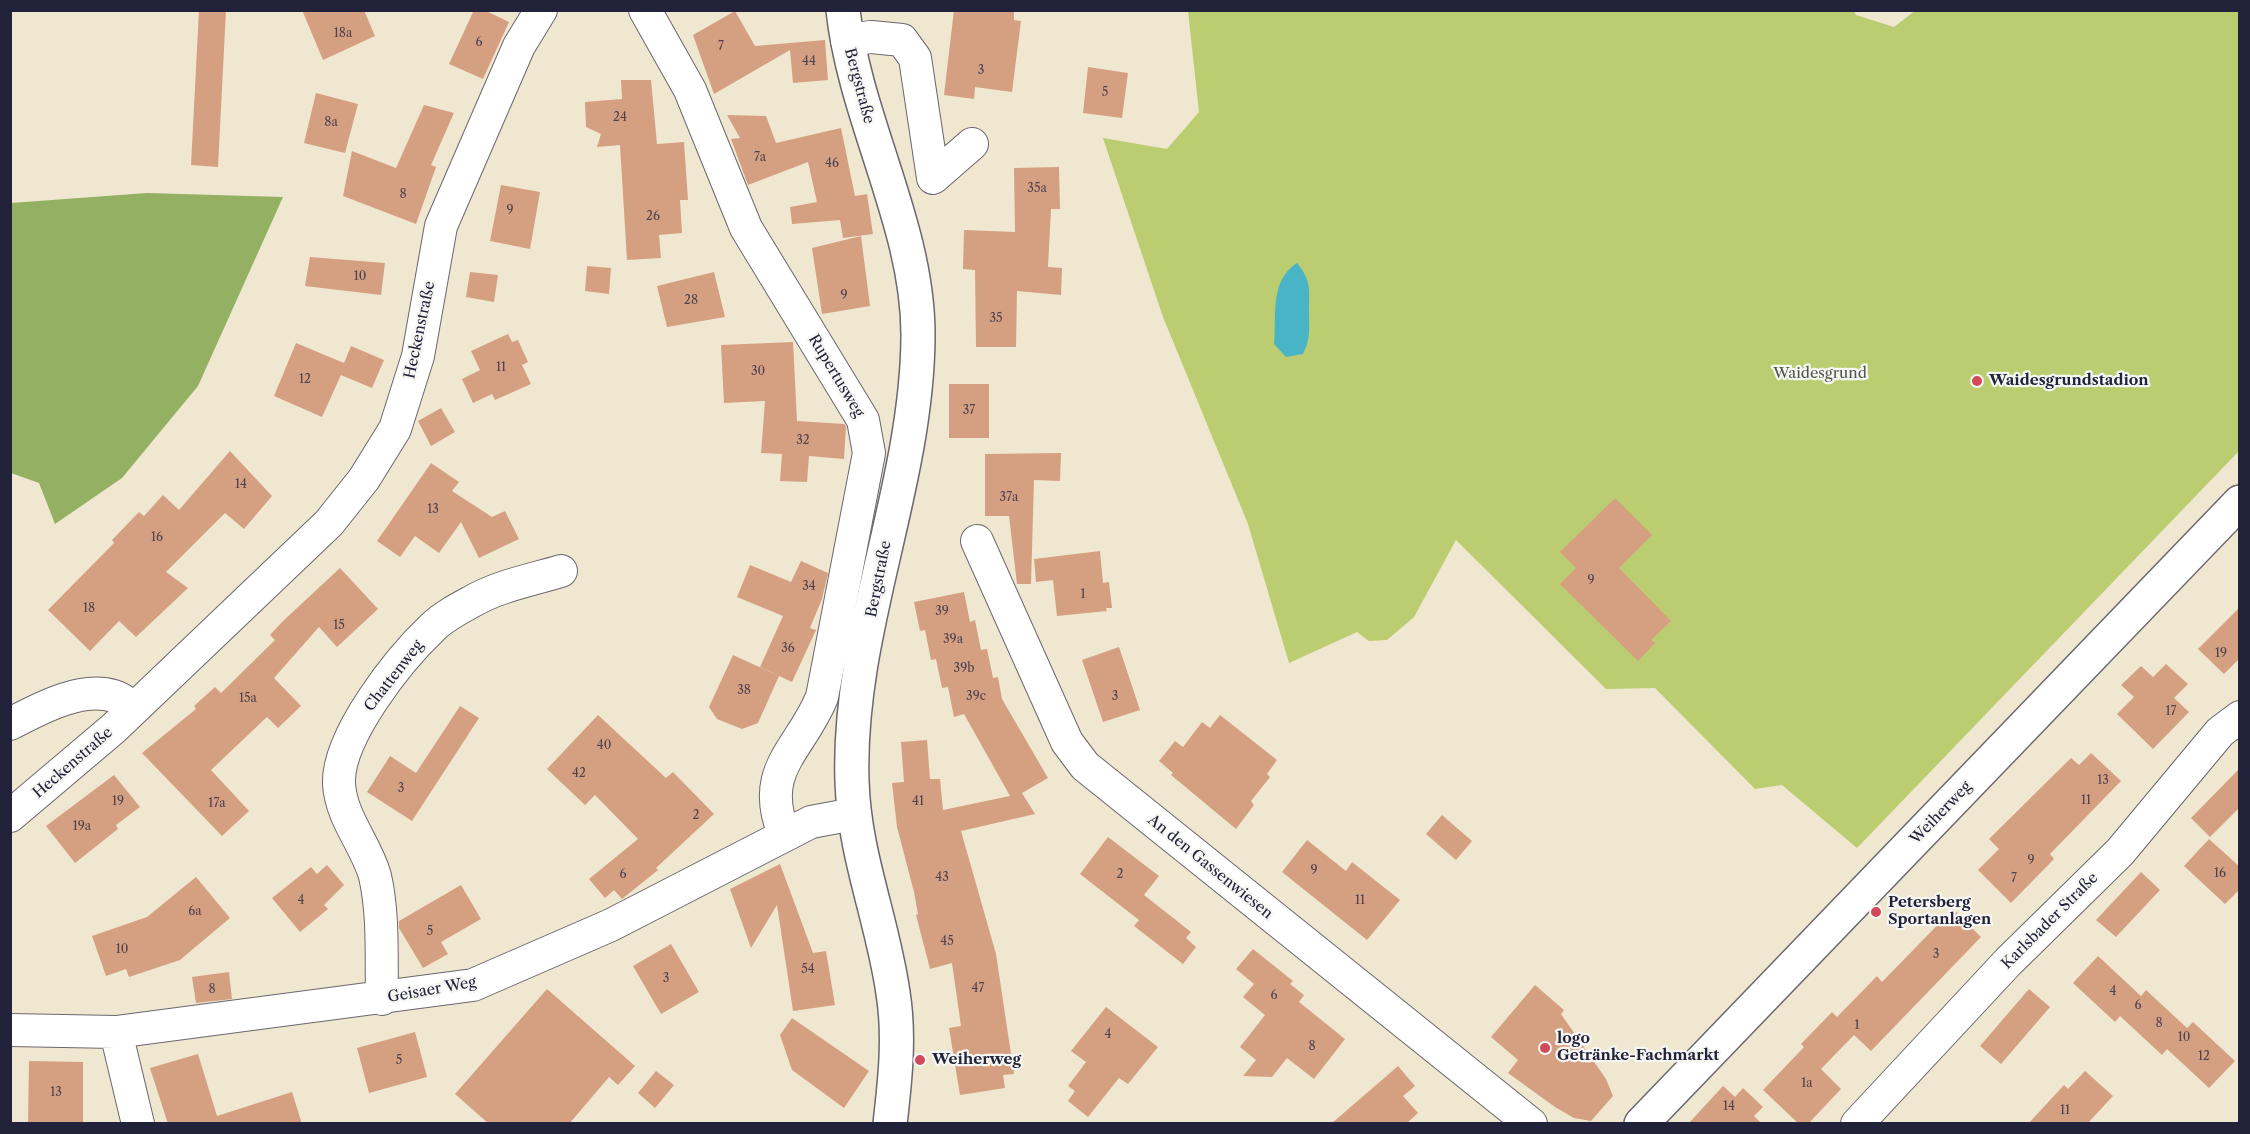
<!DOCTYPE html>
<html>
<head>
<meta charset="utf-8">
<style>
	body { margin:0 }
	#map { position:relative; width:2250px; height:1134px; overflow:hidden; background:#efe7cf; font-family:"Libre Caslon Text",serif }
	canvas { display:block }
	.frame { position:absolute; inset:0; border:12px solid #22223b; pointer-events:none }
</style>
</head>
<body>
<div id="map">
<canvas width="2250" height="1134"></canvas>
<div class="frame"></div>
</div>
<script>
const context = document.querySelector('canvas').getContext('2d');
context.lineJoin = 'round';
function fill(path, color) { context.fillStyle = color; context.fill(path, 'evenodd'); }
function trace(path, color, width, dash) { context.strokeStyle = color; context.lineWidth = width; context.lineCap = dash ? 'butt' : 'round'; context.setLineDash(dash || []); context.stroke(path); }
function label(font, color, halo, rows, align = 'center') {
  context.font = font + ' "Libre Caslon Text",serif'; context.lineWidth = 4.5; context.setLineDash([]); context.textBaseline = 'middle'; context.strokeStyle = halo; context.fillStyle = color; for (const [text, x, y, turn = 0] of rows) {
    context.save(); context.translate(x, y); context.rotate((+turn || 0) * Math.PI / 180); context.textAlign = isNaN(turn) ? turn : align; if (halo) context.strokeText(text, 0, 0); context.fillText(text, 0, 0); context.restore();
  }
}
const green = new Path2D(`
	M 1853,10 L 1856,15 L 1894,27 L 1916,10 L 2239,11 L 2239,451 L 1857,848 L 1782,785 L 1755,789 L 1655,688 L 1606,689 L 1456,540 L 1414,617 L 1387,640 L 1369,641 L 1357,632 L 1289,663 L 1248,524 L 1163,317 L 1103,138 L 1167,149 L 1199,112 L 1188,11 Z`);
const forest = new Path2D(`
	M 147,193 L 283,197 L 198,386 L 122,478 L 55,524 L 39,483 L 11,473 L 11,203 Z`);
const water = new Path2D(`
	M 1297,263 C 1312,282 1309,289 1309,312 C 1309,329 1311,338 1303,354 L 1286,357 L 1274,344 C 1277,315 1269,281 1297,263 Z`);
const building = new Path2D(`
	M 199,10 L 226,10 L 218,167 L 191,165 Z
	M 302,10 L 364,10 L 375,36 L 323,60 Z
	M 474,10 L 484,10 L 509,22 L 483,79 L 449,64 Z
	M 954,10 L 1014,10 L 1014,20 L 1021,21 L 1012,92 L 975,87 L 974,99 L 944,95 Z
	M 735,11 L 755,46 L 825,40 L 828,80 L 793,83 L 790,50 L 714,94 L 693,35 Z
	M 1088,67 L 1128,73 L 1122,118 L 1083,113 Z
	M 621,80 L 651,80 L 657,144 L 684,142 L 688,200 L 680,200 L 682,233 L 659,235 L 661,258 L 627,260 L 620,145 L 597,147 L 601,134 L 586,127 L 585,102 L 622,99 Z
	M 316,93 L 358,104 L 345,153 L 304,143 Z
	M 424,105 L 454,113 L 431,165 L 436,167 L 416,224 L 343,196 L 352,151 L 396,168 Z
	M 727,115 L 766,116 L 776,143 L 841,128 L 855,196 L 867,194 L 873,234 L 843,238 L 840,220 L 792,224 L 790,207 L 817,202 L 808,162 L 748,185 L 731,139 L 740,138 Z
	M 1059,167 L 1060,209 L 1051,209 L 1048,267 L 1062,268 L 1061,295 L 1017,291 L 1016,347 L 976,347 L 975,270 L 963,269 L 964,230 L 1015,232 L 1014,168 Z
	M 501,185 L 540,192 L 530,249 L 490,241 Z
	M 861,236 L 870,306 L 822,314 L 812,248 Z
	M 310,257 L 385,263 L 381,295 L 305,286 Z
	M 587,266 L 611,268 L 609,294 L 585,291 Z
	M 470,272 L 498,275 L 494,302 L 466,297 Z
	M 714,272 L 725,317 L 667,327 L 657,286 Z
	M 508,334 L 512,342 L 518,340 L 528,362 L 522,365 L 531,384 L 495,400 L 492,394 L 473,403 L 462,379 L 480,370 L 471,351 Z
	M 793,342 L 797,421 L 844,424 L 846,426 L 844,459 L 809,456 L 807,482 L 780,481 L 782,454 L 761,453 L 765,401 L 724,403 L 721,345 Z
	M 296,343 L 344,363 L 351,346 L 384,360 L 372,388 L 341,375 L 322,417 L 274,396 Z
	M 949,384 L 989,384 L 989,438 L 949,438 Z
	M 441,408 L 455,432 L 431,446 L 418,421 Z
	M 230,451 L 272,496 L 244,529 L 225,513 L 166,572 L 188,588 L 136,637 L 119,621 L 90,651 L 48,610 L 114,543 L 112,540 L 139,512 L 144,516 L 163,495 L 179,510 Z
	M 1061,453 L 1060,481 L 1034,480 L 1031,584 L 1017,584 L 1009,516 L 985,516 L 985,454 Z
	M 431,463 L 459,482 L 452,491 L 492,517 L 505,511 L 519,539 L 479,558 L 461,522 L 439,553 L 415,536 L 400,557 L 377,541 Z
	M 1615,498 L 1652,535 L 1619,568 L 1671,621 L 1651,640 L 1655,643 L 1638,661 L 1560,584 L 1576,568 L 1560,552 Z
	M 1100,551 L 1103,583 L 1109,582 L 1112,608 L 1106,608 L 1107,611 L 1057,616 L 1053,580 L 1036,582 L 1034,559 Z
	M 801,561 L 828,573 L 822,599 L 810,628 L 816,630 L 792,682 L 760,667 L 783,616 L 737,597 L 750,565 L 791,582 Z
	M 340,568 L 378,609 L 337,647 L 319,627 L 274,678 L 301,706 L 278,728 L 267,717 L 211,770 L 249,811 L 222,836 L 142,753 L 196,709 L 194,706 L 215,687 L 221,693 L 275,640 L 270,635 L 282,622 Z
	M 964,592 L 970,622 L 975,620 L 981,650 L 987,649 L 993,678 L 998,677 L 1002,699 L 1048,778 L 1022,793 L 1035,814 L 961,831 L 996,954 L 1014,1074 L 1003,1075 L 1005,1088 L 960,1095 L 949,1028 L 961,1026 L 952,963 L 930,969 L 916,915 L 918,914 L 914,892 L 897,827 L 892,783 L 904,782 L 901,742 L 927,740 L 930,779 L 940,779 L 943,810 L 1010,796 L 964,714 L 954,717 L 948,687 L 942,688 L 936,659 L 931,660 L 925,630 L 920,631 L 914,602 Z
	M 2240,607 L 2240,658 L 2224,674 L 2198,649 Z
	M 1119,647 L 1140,710 L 1103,722 L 1082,660 Z
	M 733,655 L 779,676 L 758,723 L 742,729 L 717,719 L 709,707 Z
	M 2166,664 L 2188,684 L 2174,698 L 2189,712 L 2153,749 L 2117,714 L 2134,697 L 2121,685 L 2141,666 L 2153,677 Z
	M 460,706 L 479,718 L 412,821 L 367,792 L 390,756 L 416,773 Z
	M 598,715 L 666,778 L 673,772 L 714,814 L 656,868 L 658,870 L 622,899 L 614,890 L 605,898 L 589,879 L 638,839 L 595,795 L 585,805 L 547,769 Z
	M 1220,715 L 1277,760 L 1267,774 L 1270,777 L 1251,801 L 1254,805 L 1236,829 L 1171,775 L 1173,773 L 1159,761 L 1175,741 L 1183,747 L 1202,722 L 1210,728 Z
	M 2091,753 L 2121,781 L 2050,854 L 2054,859 L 2011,903 L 1978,870 L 1999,849 L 1989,839 L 2071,758 L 2079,765 Z
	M 2240,768 L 2240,807 L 2210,837 L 2191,818 Z
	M 114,775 L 140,807 L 116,825 L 118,829 L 75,863 L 46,826 Z
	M 1442,815 L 1472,841 L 1456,860 L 1426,834 Z
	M 1108,837 L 1159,876 L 1144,895 L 1191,932 L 1186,938 L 1196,947 L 1183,964 L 1134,926 L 1139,920 L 1080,874 Z
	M 2209,839 L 2240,867 L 2240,889 L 2225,904 L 2184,866 Z
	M 1307,840 L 1346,871 L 1352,862 L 1400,900 L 1367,940 L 1282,872 Z
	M 780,864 L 813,953 L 826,951 L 835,1005 L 793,1011 L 777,905 L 751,948 L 730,889 Z
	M 327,865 L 344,885 L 324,905 L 328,909 L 300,932 L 272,898 L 311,867 L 317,874 Z
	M 2141,872 L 2160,890 L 2116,937 L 2096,920 Z
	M 196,877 L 230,918 L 180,960 L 129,977 L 126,969 L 106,976 L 92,936 L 147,917 Z
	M 461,885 L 481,919 L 441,942 L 448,954 L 423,968 L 399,928 L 399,921 Z
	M 1953,909 L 1981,937 L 1871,1051 L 1854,1035 L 1821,1069 L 1841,1089 L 1808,1124 L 1799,1124 L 1763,1090 L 1804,1047 L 1801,1044 L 1832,1012 L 1837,1017 L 1877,976 L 1882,982 Z
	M 671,944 L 699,992 L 661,1014 L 633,966 Z
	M 1253,949 L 1293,981 L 1290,984 L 1304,995 L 1299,1002 L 1345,1039 L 1314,1079 L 1287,1058 L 1272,1077 L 1243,1076 L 1256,1060 L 1240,1047 L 1265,1015 L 1243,997 L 1254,984 L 1236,969 Z
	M 2098,956 L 2141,996 L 2146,990 L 2187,1028 L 2193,1022 L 2235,1061 L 2209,1088 L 2167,1049 L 2162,1055 L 2120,1016 L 2115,1022 L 2073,983 Z
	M 229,972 L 232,999 L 196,1003 L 192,977 Z
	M 1535,985 L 1564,1010 L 1561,1014 L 1606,1079 L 1613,1096 L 1591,1121 L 1574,1118 L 1555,1107 L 1508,1073 L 1518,1060 L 1491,1037 Z
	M 547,989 L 635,1066 L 618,1085 L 609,1077 L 569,1124 L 489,1124 L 455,1094 Z
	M 2029,989 L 2050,1007 L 2001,1064 L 1980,1046 Z
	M 1106,1007 L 1158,1047 L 1128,1084 L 1119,1078 L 1088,1117 L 1068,1101 L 1075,1091 L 1068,1086 L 1086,1062 L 1071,1051 Z
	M 792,1018 L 869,1071 L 844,1108 L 792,1070 L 780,1035 Z
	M 415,1032 L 427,1077 L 369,1093 L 357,1048 Z
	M 198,1054 L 217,1116 L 292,1092 L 302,1124 L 168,1124 L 150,1068 Z
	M 29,1061 L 83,1062 L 83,1124 L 28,1124 Z
	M 1398,1066 L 1415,1086 L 1403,1096 L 1418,1113 L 1406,1124 L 1331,1124 Z
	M 656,1071 L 674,1085 L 655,1108 L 638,1093 Z
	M 2085,1071 L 2113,1096 L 2087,1124 L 2028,1124 L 2064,1085 L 2068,1089 Z
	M 1723,1086 L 1735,1097 L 1743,1088 L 1763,1107 L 1754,1116 L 1762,1124 L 1688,1124 Z`);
const minor = new Path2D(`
	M 645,10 L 690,90 L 746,228 L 863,420 L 869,453 L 822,697 C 800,751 758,769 784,834
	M 847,40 L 871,37 L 902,40 L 915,58 L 933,178 L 972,144
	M 977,541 L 1067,742 L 1085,766 L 1531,1124
	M 10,724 C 39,709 80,686 114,696 C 121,698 128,704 134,708
	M 10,816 L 114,728 L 329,523 L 364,479 L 395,429 L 418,356 L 441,226 L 519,46 L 541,10
	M 382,999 C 381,959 384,916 375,876 C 366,844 341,818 339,784 C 337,737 399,659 433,627 C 443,617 458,609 471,602 C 498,586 531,580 561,571
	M 10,1030 L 116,1032 L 473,985 L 611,925 L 811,822 L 854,814
	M 116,1032 L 138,1124
	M 1857,1124 L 2008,962 L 2120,852 L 2220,732 L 2240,717`);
const major = new Path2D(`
	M 843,10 C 855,121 919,226 918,337 C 917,487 847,631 852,781 C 854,855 883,921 893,993 C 900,1036 895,1081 890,1124
	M 1641,1124 L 2240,502`);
const markers = [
	[1977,381,6,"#d1495b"],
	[1876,912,6,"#d1495b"],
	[1545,1048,6,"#d1495b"],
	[920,1060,6,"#d1495b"]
];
const numberNames = [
	["18a",343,34],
	["6",479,43],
	["7",721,47],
	["44",809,62],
	["3",981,71],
	["5",1105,93],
	["24",620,118],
	["8a",331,123],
	["7a",760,158],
	["46",832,164],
	["35a",1037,189],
	["8",403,195],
	["9",510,211],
	["26",653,217],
	["10",360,277],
	["9",844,296],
	["28",691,301],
	["35",996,319],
	["11",501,368],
	["30",758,372],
	["12",305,380],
	["37",969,411],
	["32",803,441],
	["14",241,485],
	["37a",1009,498],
	["13",433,510],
	["16",157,538],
	["9",1591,581],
	["34",809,587],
	["1",1083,595],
	["18",89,609],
	["39",942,612],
	["15",339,626],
	["39a",953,640],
	["36",788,649],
	["19",2221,654],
	["39b",964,669],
	["38",744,691],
	["39c",976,697],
	["3",1115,697],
	["15a",248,699],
	["17",2171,712],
	["40",604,746],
	["42",579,774],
	["13",2103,781],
	["3",401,789],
	["11",2086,801],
	["19",118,802],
	["41",918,802],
	["17a",217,804],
	["2",696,816],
	["19a",82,827],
	["9",2031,861],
	["9",1314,871],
	["16",2220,874],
	["6",623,875],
	["2",1120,875],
	["43",942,878],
	["7",2014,879],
	["4",301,901],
	["11",1360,901],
	["6a",195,912],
	["5",430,932],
	["45",947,942],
	["10",122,950],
	["3",1936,955],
	["54",808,970],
	["3",666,979],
	["47",978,989],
	["8",212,990],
	["4",2113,992],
	["6",1274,996],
	["6",2138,1006],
	["8",2159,1024],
	["1",1857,1026],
	["4",1108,1035],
	["10",2184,1038],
	["8",1312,1047],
	["12",2204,1057],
	["5",399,1061],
	["1a",1807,1084],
	["13",56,1093],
	["14",1729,1107],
	["11",2065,1111]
];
const streetNames = [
	["Bergstraße",859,86,75],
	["Heckenstraße",420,330,-78],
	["Rupertusweg",836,376,59],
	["Bergstraße",879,579,-79],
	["Chattenweg",394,676,-52],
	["Heckenstraße",73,763,-41],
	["Weiherweg",1941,813,-46],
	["An den Gassenwiesen",1210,867,39],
	["Karlsbader Straße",2050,921,-45],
	["Geisaer Weg",432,990,-10]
];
const parkNames = [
	["Waidesgrund",1820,374]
];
const poiNames = [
	["Waidesgrundstadion",1989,381],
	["Petersberg",1888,903],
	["Sportanlagen",1888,920],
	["logo",1557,1039],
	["Getränke-Fachmarkt",1557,1056],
	["Weiherweg",932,1060]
];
fill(green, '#bbcd70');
fill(forest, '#94b062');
fill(water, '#48b4c5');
fill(building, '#d5a082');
trace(minor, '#6a676f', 34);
trace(major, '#6a676f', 36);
trace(minor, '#fff', 32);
trace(major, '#fff', 33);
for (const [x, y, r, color] of markers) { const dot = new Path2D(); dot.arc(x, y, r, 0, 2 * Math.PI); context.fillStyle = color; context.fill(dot); trace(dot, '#f6f6f2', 2); }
label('12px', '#4f424d', null, numberNames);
label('15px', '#22223b', '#f6f6f2', streetNames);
label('15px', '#50554b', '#f6f6f2', parkNames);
label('bold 15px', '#22223b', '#f6f6f2', poiNames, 'left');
</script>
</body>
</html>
